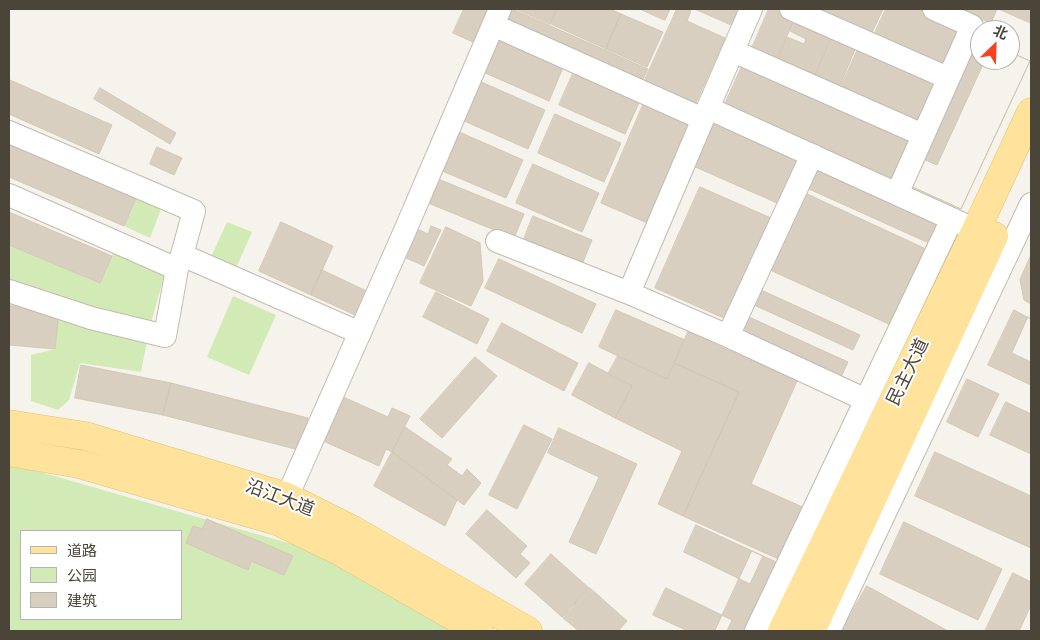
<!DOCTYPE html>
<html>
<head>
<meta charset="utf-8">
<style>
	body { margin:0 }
	#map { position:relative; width:1040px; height:640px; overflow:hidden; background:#f6f3ec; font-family:Quicksand,"Noto Sans SC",sans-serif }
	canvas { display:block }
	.frame { position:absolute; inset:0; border:10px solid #4b4439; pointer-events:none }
	.legend { position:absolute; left:20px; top:530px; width:162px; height:90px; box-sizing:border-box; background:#fff; border:1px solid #b7b4b0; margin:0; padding:6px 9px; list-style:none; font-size:15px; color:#4b4439 }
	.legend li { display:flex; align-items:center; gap:10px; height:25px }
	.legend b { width:25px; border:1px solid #b7b4b0 }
	.north { position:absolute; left:970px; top:20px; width:50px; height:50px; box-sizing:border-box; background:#fff; border:1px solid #b7b4b0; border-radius:50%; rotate:24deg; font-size:14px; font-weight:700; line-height:20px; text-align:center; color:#4b4439 }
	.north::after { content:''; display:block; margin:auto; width:18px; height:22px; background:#fc3f1d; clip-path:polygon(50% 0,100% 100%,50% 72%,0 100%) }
</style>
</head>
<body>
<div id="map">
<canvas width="1040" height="640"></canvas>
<div class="frame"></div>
<ul class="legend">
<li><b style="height:6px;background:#ffe39c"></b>道路</li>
<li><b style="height:14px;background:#d2eab5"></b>公园</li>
<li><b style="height:14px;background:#d8cfc1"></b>建筑</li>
</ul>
<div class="north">北</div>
</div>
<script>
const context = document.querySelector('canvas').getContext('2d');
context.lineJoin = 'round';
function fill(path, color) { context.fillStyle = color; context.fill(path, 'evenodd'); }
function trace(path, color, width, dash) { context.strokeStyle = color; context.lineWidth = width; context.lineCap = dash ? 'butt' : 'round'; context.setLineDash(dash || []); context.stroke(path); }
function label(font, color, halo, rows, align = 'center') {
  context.font = font + ' Quicksand,"Noto Sans SC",sans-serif'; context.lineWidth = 4; context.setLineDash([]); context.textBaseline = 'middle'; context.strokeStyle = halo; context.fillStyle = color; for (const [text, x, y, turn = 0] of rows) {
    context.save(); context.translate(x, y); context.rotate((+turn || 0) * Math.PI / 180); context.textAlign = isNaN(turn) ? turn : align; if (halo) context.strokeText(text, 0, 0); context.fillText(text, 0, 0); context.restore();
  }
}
const green = new Path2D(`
	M 136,198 L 161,209 L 150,238 L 124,226 Z
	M 227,222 L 252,232 L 236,268 L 211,257 Z
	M 117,244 L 167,266 L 150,326 L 141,372 L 80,363 L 69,400 L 58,410 L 31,401 L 31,355 L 55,349 L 59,311 L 9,306 L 9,245 L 100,283 Z
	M 233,296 L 276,315 L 249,375 L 207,357 Z
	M 9,463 L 337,557 L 459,631 L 9,631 ZM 21,531 L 181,531 L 181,619 L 21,619 Z`);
const building = new Path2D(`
	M 464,9 L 490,9 L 475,43 L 453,33 Z
	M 509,9 L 512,9 L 648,69 L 642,81 L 504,20 Z
	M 516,9 L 557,9 L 550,24 Z
	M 558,9 L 610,9 L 621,14 L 606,49 L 551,24 Z
	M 640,9 L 670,9 L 665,20 Z
	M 677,9 L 686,9 L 691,11 L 687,21 L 725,38 L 695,105 L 644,82 Z
	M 695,9 L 739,9 L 732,25 Z
	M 769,9 L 774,9 L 795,18 L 777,58 L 752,48 Z
	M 808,9 L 883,9 L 870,37 Z
	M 886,9 L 918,9 L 963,29 L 944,70 L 873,37 Z
	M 958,9 L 997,9 L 991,23 Z
	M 999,9 L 1031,9 L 1031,23 Z
	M 621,14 L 663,32 L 647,67 L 606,49 Z
	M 796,18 L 833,34 L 815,75 L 778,58 L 787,37 L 804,44 L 806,39 L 790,31 Z
	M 499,34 L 565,63 L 549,101 L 483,72 Z
	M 834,34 L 857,45 L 840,85 L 816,75 Z
	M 977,37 L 980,38 L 980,60 L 1010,60 L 1010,52 L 1030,61 L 961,209 L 908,185 Z
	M 860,45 L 938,81 L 920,122 L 841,86 Z
	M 1010,52 L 1030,61 L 961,209 L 908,185 L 921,158 L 937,165 L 985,60 L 1010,60 Z
	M 743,64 L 911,139 L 894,179 L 725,104 Z
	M 576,67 L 642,96 L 625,134 L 559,105 Z
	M 10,80 L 112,125 L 99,154 L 9,114 L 9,83 Z
	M 479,81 L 545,110 L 528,149 L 462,120 Z
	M 100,88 L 176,133 L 170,144 L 94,99 Z
	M 646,98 L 697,120 L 652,225 L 601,203 Z
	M 555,114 L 621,143 L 604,182 L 538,153 Z
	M 712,122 L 803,162 L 784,206 L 693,166 Z
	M 457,131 L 523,160 L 506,198 L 440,170 Z
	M 9,144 L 136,198 L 124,226 L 9,177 Z
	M 157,147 L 182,158 L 174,175 L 150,164 Z
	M 533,164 L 599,193 L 582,232 L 516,203 Z
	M 818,168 L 940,223 L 931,244 L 809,189 Z
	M 438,179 L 524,214 L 514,238 L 428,203 Z
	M 700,187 L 771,218 L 726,319 L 655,288 Z
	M 805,193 L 926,249 L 891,325 L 770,270 Z
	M 9,212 L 112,256 L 100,283 L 9,245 Z
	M 533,216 L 592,240 L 583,262 L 524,239 Z
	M 281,222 L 333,246 L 311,295 L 259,271 Z
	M 431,226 L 441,230 L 424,266 L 404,257 L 417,229 L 428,234 Z
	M 446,227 L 480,243 L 483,281 L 471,306 L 420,283 Z
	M 1031,255 L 1031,304 L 1024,300 L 1020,280 Z
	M 499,259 L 596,304 L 582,333 L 485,288 Z
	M 322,270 L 373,294 L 362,318 L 311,295 Z
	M 761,290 L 860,335 L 853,350 L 754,305 Z
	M 436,292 L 489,319 L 477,344 L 423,317 Z
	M 9,306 L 59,311 L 55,349 L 9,345 Z
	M 616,310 L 685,340 L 667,379 L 599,347 Z
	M 1014,310 L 1031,319 L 1031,385 L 988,365 Z
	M 749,317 L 848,362 L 841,377 L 742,333 Z
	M 1028,317 L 1031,319 L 1031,362 L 1012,353 Z
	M 502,323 L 578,363 L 564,391 L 487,351 Z
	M 688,332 L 797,381 L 751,484 L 809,510 L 785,562 L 683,516 L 739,392 L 674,363 Z
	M 618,356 L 667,379 L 674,363 L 739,392 L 683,516 L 658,504 L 682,451 L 615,418 L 632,386 L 608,374 Z
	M 475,357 L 497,376 L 442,438 L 420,419 Z
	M 589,363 L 632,386 L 615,418 L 572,395 Z
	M 81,365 L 171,383 L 163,415 L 75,398 Z
	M 967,379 L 999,394 L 978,437 L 947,422 Z
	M 171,383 L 308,418 L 299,450 L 163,415 Z
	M 341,396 L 388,417 L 392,408 L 410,416 L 392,452 L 386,449 L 379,466 L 321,440 Z
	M 1006,402 L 1031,414 L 1031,454 L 990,435 Z
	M 524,425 L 552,439 L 517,509 L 489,495 Z
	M 405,427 L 452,459 L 447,465 L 462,476 L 467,469 L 481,483 L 464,505 L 392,452 Z
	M 559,428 L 637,464 L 596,554 L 569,542 L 599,477 L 548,453 Z
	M 392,452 L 457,500 L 445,526 L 374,486 Z
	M 935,452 L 1031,496 L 1031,548 L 915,496 Z
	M 487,510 L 527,546 L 520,554 L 530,563 L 516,578 L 466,534 Z
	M 207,519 L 293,556 L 284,575 L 251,561 L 248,570 L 186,543 L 193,526 L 202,529 Z
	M 904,522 L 1002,569 L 978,620 L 880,574 Z
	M 696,525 L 763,556 L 750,584 L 684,552 Z
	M 752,551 L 783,565 L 753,631 L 715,631 Z
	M 551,554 L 589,588 L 562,617 L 525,584 Z
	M 1013,573 L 1031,582 L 1031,605 L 1019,631 L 985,631 Z
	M 867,586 L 948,631 L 841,631 Z
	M 590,588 L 627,621 L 618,631 L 579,631 L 563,618 Z
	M 666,588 L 732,620 L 727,631 L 688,631 L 653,615 Z`);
const minor = new Path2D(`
	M 791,9 L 948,78
	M 493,25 L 703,119 L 708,108 L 976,230
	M 733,51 L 923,135
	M 708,108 L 751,9
	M 703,119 L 629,293 L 728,336 L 812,155
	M 9,132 L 194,211 L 182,255
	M 897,194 L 972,26 L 934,9
	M 9,195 L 177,269
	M 497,241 L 629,293
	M 9,291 L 91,318 L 165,336 L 177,269 L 182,255 L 360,333
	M 728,336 L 866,400
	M 287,497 L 404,233 L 500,9
	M 756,631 L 952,219
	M 829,631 L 1031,204`);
const major = new Path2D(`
	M 9,424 L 85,436 L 287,497 L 353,530 L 528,631
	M 9,452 L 79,464 L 277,521 L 341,552 L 479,631
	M 782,631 L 976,230 L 1031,112
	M 811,631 L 994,236`);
const streetNames = [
	["民主大道",908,372,-64],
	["沿江大道",280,498,21]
];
fill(green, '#d2eab5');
fill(building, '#d8cfc1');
trace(building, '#d3c7b4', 1);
trace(minor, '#c2bbae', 24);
trace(major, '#e6c16a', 29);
trace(minor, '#fff', 22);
trace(major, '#ffe39c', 28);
label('18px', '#4b4439', '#fff', streetNames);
</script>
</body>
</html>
